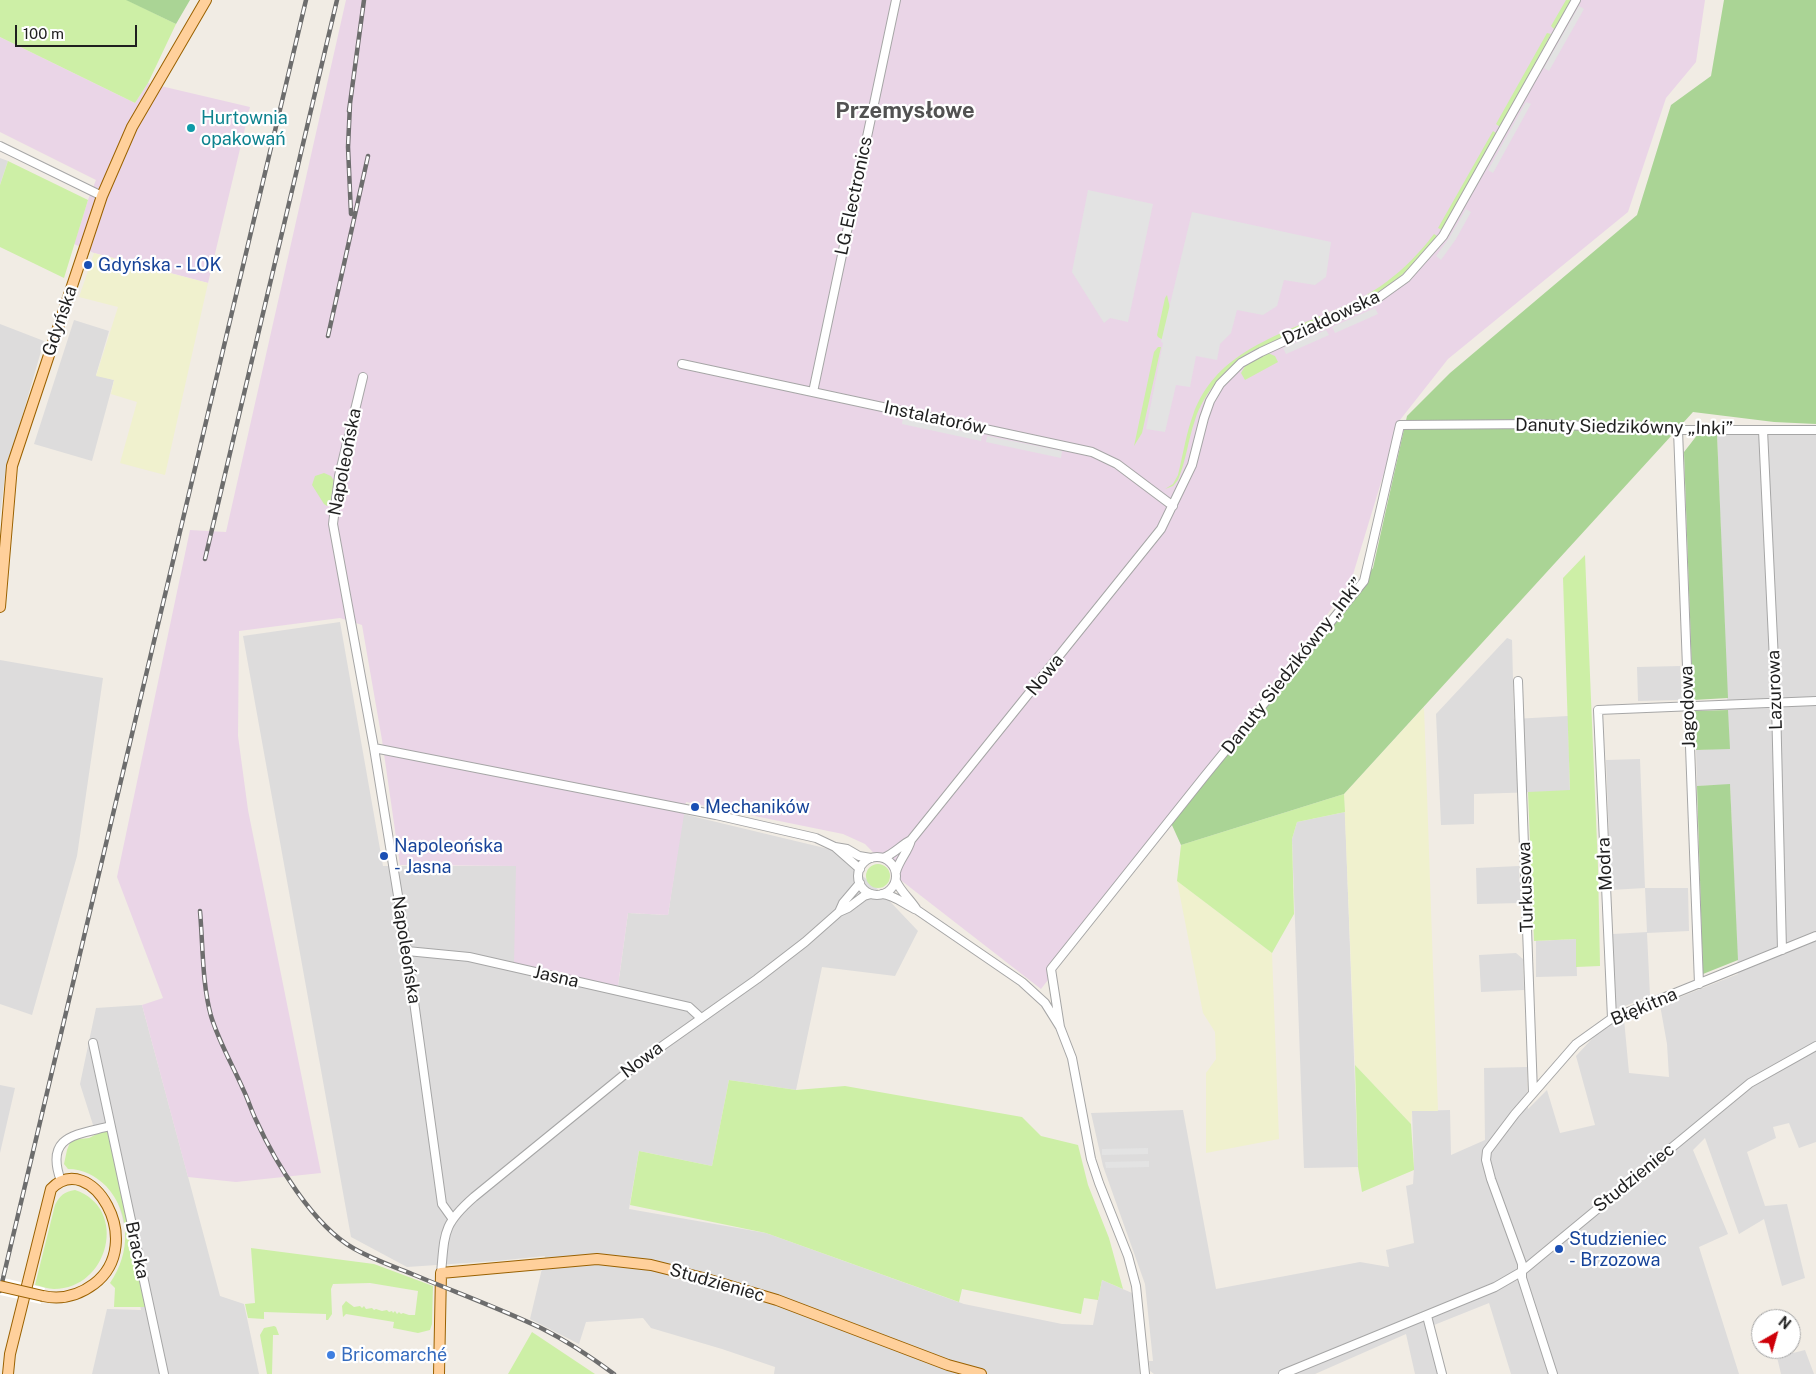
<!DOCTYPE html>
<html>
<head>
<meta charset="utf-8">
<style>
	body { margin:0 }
	#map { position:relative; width:1816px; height:1374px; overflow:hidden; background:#f1ece4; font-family:"Public Sans",sans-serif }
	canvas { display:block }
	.north { position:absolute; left:1751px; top:1309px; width:50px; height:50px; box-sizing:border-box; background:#fff; border:1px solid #a5a5a5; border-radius:50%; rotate:38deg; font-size:14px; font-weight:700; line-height:20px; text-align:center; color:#1f1f1f }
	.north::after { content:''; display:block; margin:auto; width:18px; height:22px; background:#ce0009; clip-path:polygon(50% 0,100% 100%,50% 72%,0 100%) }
	.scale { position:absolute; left:15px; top:25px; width:122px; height:22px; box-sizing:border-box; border:2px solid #1f1f1f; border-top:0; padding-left:6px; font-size:15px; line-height:18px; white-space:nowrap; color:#1f1f1f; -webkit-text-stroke:4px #fff; paint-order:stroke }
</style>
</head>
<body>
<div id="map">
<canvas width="1816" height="1374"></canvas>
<div class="north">N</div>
<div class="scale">100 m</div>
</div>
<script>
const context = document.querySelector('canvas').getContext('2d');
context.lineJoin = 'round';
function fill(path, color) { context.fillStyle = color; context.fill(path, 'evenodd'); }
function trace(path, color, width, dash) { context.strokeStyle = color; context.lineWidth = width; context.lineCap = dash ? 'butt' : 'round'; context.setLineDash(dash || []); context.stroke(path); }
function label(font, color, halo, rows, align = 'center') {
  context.font = font + ' "Public Sans",sans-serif'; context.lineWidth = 4.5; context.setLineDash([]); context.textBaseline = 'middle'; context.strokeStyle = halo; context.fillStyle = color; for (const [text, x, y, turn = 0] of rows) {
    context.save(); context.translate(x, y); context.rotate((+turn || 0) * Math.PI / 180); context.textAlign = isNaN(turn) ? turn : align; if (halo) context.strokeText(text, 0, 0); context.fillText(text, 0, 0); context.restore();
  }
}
const residential = new Path2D(`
	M 0,158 L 8,161 L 0,185 Z
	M 74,320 L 109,331 L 96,375 L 114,380 L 92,461 L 34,444 Z
	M 0,324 L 44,341 L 5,476 L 0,516 Z
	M 1816,433 L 1816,1142 L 1799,1148 L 1789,1123 L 1773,1127 L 1776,1138 L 1747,1152 L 1765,1206 L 1787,1204 L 1805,1278 L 1782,1286 L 1764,1219 L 1739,1234 L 1705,1138 L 1693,1150 L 1728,1234 L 1699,1247 L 1739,1374 L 1511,1374 L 1489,1303 L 1434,1325 L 1446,1374 L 1415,1374 L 1406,1334 L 1315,1374 L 1154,1374 L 1150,1371 L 1149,1361 L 1153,1361 L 1145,1284 L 1103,1166 L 1091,1113 L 1183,1110 L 1216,1289 L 1360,1262 L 1389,1267 L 1386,1250 L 1414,1243 L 1406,1186 L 1413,1184 L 1414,1168 L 1412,1111 L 1450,1110 L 1451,1155 L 1485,1140 L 1484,1068 L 1527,1067 L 1528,1109 L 1547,1090 L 1560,1133 L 1595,1125 L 1576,1056 L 1602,1028 L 1624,1019 L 1629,1073 L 1669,1077 L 1667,1044 L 1660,1005 L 1738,974 L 1730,785 L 1697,786 L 1696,750 L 1729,748 L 1717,434 Z
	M 340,622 L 383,866 L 516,866 L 618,986 L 628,913 L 668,915 L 683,814 L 833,850 L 881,892 L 918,931 L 895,976 L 822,967 L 796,1090 L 729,1080 L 712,1166 L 639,1151 L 629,1209 L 766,1233 L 964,1304 L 1062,1324 L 1093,1325 L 1102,1280 L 1132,1293 L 1140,1374 L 774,1374 L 775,1367 L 722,1349 L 651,1328 L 643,1318 L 586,1322 L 579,1344 L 530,1319 L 545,1256 L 496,1261 L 407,1267 L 351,1237 L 243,636 Z
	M 1507,638 L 1512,640 L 1514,719 L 1568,716 L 1570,791 L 1474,794 L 1474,824 L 1441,825 L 1436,714 Z
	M 0,660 L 103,678 L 77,856 L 32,1015 L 0,1004 Z
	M 1680,666 L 1682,700 L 1638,701 L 1637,667 Z
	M 1640,759 L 1645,888 L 1688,888 L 1689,931 L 1647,933 L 1650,996 L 1615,1010 L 1613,934 L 1647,932 L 1645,888 L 1611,890 L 1606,760 Z
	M 1345,812 L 1358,1167 L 1304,1168 L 1292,839 L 1297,822 Z
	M 1519,866 L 1521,903 L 1477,904 L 1476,868 Z
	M 1576,939 L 1577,976 L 1536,977 L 1536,941 Z
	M 1516,953 L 1523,959 L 1524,990 L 1481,992 L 1479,955 Z
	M 142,1005 L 220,1296 L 244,1304 L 259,1374 L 92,1374 L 107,1309 L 141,1310 L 122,1216 L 80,1084 L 96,1008 Z
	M 0,1085 L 15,1088 L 0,1153 Z
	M 1805,1350 L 1814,1374 L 1781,1374 L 1777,1357 Z`);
const industrial = new Path2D(`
	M 346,0 L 1705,0 L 1696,62 L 1666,98 L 1628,212 L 1448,359 L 1400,420 L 1351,581 L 1293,663 L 1041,989 L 898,878 L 865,844 L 843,834 L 686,802 L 668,915 L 628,913 L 618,986 L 514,966 L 516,866 L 400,865 L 382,740 L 362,625 L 340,618 L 239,631 L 238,736 L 248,810 L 321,1173 L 236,1182 L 188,1177 L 142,1005 L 163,998 L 117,877 L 190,530 L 226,532 Z
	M 0,37 L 135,103 L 148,83 L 250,107 L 208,283 L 94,253 L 74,244 L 88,200 L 96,180 L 0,132 Z`);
const farmland = new Path2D(`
	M 94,253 L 208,283 L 165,475 L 120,463 L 137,402 L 111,394 L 114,380 L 96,376 L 118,307 L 79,297 Z
	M 1424,707 L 1438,1111 L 1412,1111 L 1411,1124 L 1355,1065 L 1344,794 Z
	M 1177,881 L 1272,953 L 1279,1139 L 1206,1153 L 1206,1073 L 1216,1059 L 1215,1032 L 1203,1013 Z`);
const grass = new Path2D(`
	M 0,0 L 127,0 L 176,24 L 148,83 L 135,103 L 0,37 Z
	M 1566,0 L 1571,0 L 1554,29 L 1551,26 Z
	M 1547,33 L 1551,34 L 1500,127 L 1496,124 Z
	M 1493,131 L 1496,133 L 1442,230 L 1438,228 Z
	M 8,161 L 88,200 L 64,278 L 0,247 L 0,185 Z
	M 1434,234 L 1437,236 C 1409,278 1373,297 1328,317 L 1328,313 C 1373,296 1404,273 1434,234 Z
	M 1167,295 L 1170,308 L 1163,340 L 1158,337 L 1157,335 L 1165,298 Z
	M 1320,316 L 1322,320 L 1250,352 C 1227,366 1203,394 1195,420 C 1188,440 1186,461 1178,480 L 1173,486 L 1165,489 L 1173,484 L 1178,475 C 1183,455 1186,434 1193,415 C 1214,356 1269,339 1320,316 Z
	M 1158,347 L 1161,347 L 1142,433 L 1134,446 L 1154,352 Z
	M 1268,353 L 1275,356 L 1278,362 L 1245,380 L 1241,373 L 1245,366 Z
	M 324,473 L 331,476 L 334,481 L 330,504 L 327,506 L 324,504 L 312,485 L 315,476 Z
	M 1585,555 L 1598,867 L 1600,966 L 1576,967 L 1576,939 L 1534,941 L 1528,792 L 1570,790 L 1563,578 Z
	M 1344,794 L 1345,812 L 1297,822 L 1292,839 L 1294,914 L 1272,953 L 1177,881 L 1181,845 Z
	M866 876a12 12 0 1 1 24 0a12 12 0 1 1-24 0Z
	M 1355,1065 L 1411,1124 L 1414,1168 L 1414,1170 L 1362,1192 L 1358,1167 Z
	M 729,1080 L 796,1090 L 845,1086 L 1022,1117 L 1041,1136 L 1078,1145 L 1088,1185 L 1109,1238 L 1123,1289 L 1102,1280 L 1098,1300 L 1084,1298 L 1081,1314 L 962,1289 L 959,1302 L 766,1233 L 630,1205 L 639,1151 L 712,1166 Z
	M 107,1131 L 110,1135 L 147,1307 L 114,1307 L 115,1288 L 110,1283 C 131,1253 131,1213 106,1186 C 96,1176 83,1169 68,1169 L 64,1164 L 67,1150 L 71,1140 L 89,1138 L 101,1132 Z
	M 75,1190 C 129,1208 109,1289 54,1289 C 48,1289 41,1286 35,1285 L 55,1205 C 60,1195 64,1192 75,1190 Z
	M 251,1248 L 374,1264 L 433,1286 L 432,1324 L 430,1330 L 418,1333 L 393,1328 L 394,1322 L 346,1314 L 343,1317 L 342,1306 L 346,1301 L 354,1307 L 360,1306 L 362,1308 L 364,1306 L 366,1309 L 372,1308 L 374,1310 L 376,1309 L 382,1311 L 387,1310 L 389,1312 L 392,1311 L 393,1313 L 395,1311 L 397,1314 L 399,1312 L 401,1314 L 403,1313 L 409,1315 L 415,1315 L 418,1291 L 370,1283 L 333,1284 L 331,1289 L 332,1314 L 328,1320 L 326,1320 L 326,1314 L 264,1312 L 264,1319 L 248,1318 L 245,1304 L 255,1303 Z
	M 274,1326 L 276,1327 L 279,1335 L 273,1335 L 272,1374 L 267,1374 L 260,1335 L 264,1328 Z
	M 532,1332 L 595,1374 L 508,1374 Z`);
const forest = new Path2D(`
	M 126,0 L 190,0 L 176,24 Z
	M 1724,0 L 1816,0 L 1816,424 L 1774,422 L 1693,412 L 1344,794 L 1181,845 L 1171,823 L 1293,663 L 1373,568 L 1407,416 L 1450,373 L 1637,215 L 1671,105 L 1711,76 Z
	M 1698,434 L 1717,434 L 1728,698 L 1693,700 L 1684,452 Z
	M 1728,710 L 1730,749 L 1696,750 L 1695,711 Z
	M 1730,784 L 1738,960 L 1703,974 L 1697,786 Z`);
const parking = new Path2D(`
	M 1579,6 L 1584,9 L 1549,71 L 1544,68 Z
	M 1526,102 L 1531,104 L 1493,173 L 1488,170 Z
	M 1088,190 L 1153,204 L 1128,322 L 1110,318 L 1104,323 L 1072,272 Z
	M 1466,209 L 1471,212 L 1456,239 L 1441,260 L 1436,256 L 1449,238 Z
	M 1192,212 L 1331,242 L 1326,277 L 1315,285 L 1284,280 L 1277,306 L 1263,315 L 1237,310 L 1231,333 L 1220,344 L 1217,360 L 1196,356 L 1190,387 L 1176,385 L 1165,432 L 1146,429 L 1163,343 L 1161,342 Z
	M 1375,308 L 1378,314 L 1335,333 L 1332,327 Z
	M 1326,330 L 1329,335 L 1286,354 L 1283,348 Z
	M 903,418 L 982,435 L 981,441 L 902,424 Z
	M 987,436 L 1062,451 L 1061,458 L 986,442 Z
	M 1148,1148 L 1148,1154 L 1102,1155 L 1102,1149 Z
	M 1149,1161 L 1149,1167 L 1106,1168 L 1105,1162 Z`);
const pier = new Path2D(`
	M 0,1277 L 45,1288 L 41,1304 L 0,1295 Z`);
const minor = new Path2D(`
	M 0,146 L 102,196
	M 682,364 L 1092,452 L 1117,464 L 1173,506
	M 363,377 L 339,476 L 333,524 L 374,748 L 407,951 L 442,1204 L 452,1218
	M 813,392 L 896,0
	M 1678,430 L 1699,984
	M 1763,430 L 1776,703 L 1782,950
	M 1518,681 L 1533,1093
	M 374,748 L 716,815 L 816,838 L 835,847 L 847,849 L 859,856 L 871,858
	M 835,847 L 860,869
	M858 876a19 19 0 1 1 38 0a19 19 0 1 1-38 0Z
	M 883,858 C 894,854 901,845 911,840
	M 896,872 C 899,860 908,852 911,840 L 1161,529 L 1192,465 L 1204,418 L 1210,401 L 1220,384 L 1241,363 L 1261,352 L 1378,298 L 1406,278 L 1443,236 L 1576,0
	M 896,881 C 901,892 911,900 917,910
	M 882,894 C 895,895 905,905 917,910 L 1022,982 L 1045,1003 L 1060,1027 L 1072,1058 L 1091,1159 L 1099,1183 L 1128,1256 L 1136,1286 L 1145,1374
	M 839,912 L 843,903 L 860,883
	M 407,951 L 469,957 L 689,1007 L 701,1018
	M 1612,1018 L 1598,710 L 1816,701
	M 1060,1027 L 1051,969 L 1204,777 L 1364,581 L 1400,425 L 1539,424 L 1678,430 L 1816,430
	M 93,1043 L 164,1374
	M 61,1181 C 44,1135 77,1135 110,1126
	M 441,1273 C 445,1233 442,1225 474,1197 L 641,1061 L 757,979 L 805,942 L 839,912 L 848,908 L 864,896 L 871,894
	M 1427,1316 L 1442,1374
	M 1283,1374 L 1495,1287 L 1521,1272 L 1750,1083 L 1816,1046
	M 1553,1374 L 1522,1278 L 1522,1264 L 1491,1179 L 1486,1160 L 1487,1151 L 1515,1114 L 1576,1044 L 1611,1019 L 1816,936`);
const major = new Path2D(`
	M 0,607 L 12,466 L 102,196 L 132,127 L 206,0
	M 8,1374 L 10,1354 L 51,1189 C 90,1148 148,1243 94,1284 C 78,1296 62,1300 43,1296
	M 439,1374 L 441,1273 L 597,1259 L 651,1265 L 703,1278 L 777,1300 L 948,1365 L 981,1374`);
const rail = new Path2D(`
	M 350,104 L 348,147 L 351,214
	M 349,111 L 364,0
	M 328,336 L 368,156
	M 205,559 L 337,0
	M 200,911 C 203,946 202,983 211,1016 C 219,1042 232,1064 243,1089 C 248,1099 251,1110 256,1120 C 275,1162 313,1225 353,1248 C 372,1259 392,1266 412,1274 C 455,1292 499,1308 541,1328 C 567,1341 591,1357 614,1374
	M 0,1291 L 306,0`);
const majorBridge = new Path2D(`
	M 0,1286 L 43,1296`);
const markers = [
	[191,128,5,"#0f9aa8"],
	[88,265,5,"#1a4fb4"],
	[695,807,5,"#1a4fb4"],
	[384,856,5,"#1a4fb4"],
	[1559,1249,5,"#1a4fb4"],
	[331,1355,5,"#3f7fe0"]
];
const cultureNames = [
	["Hurtownia",201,118],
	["opakowań",201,139]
];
const streetNames = [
	["LG Electronics",854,196,-78],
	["Działdowska",1331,318,-25],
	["Gdyńska",60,321,-71],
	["Instalatorów",935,418,12],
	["Danuty Siedzikówny „Inki”",1624,427,1],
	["Napoleońska",345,462,-79],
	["Danuty Siedzikówny „Inki”",1293,666,-52],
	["Nowa",1045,675,-51],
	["Lazurowa",1775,690,-92],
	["Jagodowa",1688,707,-92],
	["Modra",1605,864,-93],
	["Turkusowa",1526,887,-92],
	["Napoleońska",406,950,81],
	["Jasna",556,977,13],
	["Błękitna",1644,1007,-23],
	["Nowa",642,1060,-37],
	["Studzieniec",1634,1178,-39],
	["Bracka",137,1250,78],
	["Studzieniec",717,1283,16]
];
const transitNames = [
	["Gdyńska - LOK",98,265],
	["Mechaników",705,807],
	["Napoleońska",394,846],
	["- Jasna",394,867],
	["Studzieniec",1569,1239],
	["- Brzozowa",1569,1260]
];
const shopNames = [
	["Bricomarché",341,1355]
];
const districtNames = [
	["Przemysłowe",905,111]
];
fill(residential, '#dddcdc');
fill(industrial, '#ead5e7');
fill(farmland, '#f0f1ce');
fill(grass, '#cdefa6');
fill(forest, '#aad495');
fill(parking, '#e3e3e3');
fill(pier, '#fff');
trace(minor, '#a6a6a6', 10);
trace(major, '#9a6100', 12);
trace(minor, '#fff', 8);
trace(major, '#ffd09b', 10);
trace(rail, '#6d6d6d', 4.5);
trace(rail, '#fff', 2.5, [8]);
trace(majorBridge, '#9a6100', 12, []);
trace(majorBridge, '#ffd09b', 10);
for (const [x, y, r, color] of markers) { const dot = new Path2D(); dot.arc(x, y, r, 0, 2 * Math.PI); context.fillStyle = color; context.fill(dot); trace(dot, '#fff', 2); }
label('18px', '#0d838f', '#fff', cultureNames, 'left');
label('18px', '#1f1f1f', '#fff', streetNames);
label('18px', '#164399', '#fff', transitNames, 'left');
label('18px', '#366cbe', '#fff', shopNames, 'left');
label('bold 22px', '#525252', '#fff', districtNames);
</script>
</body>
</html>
